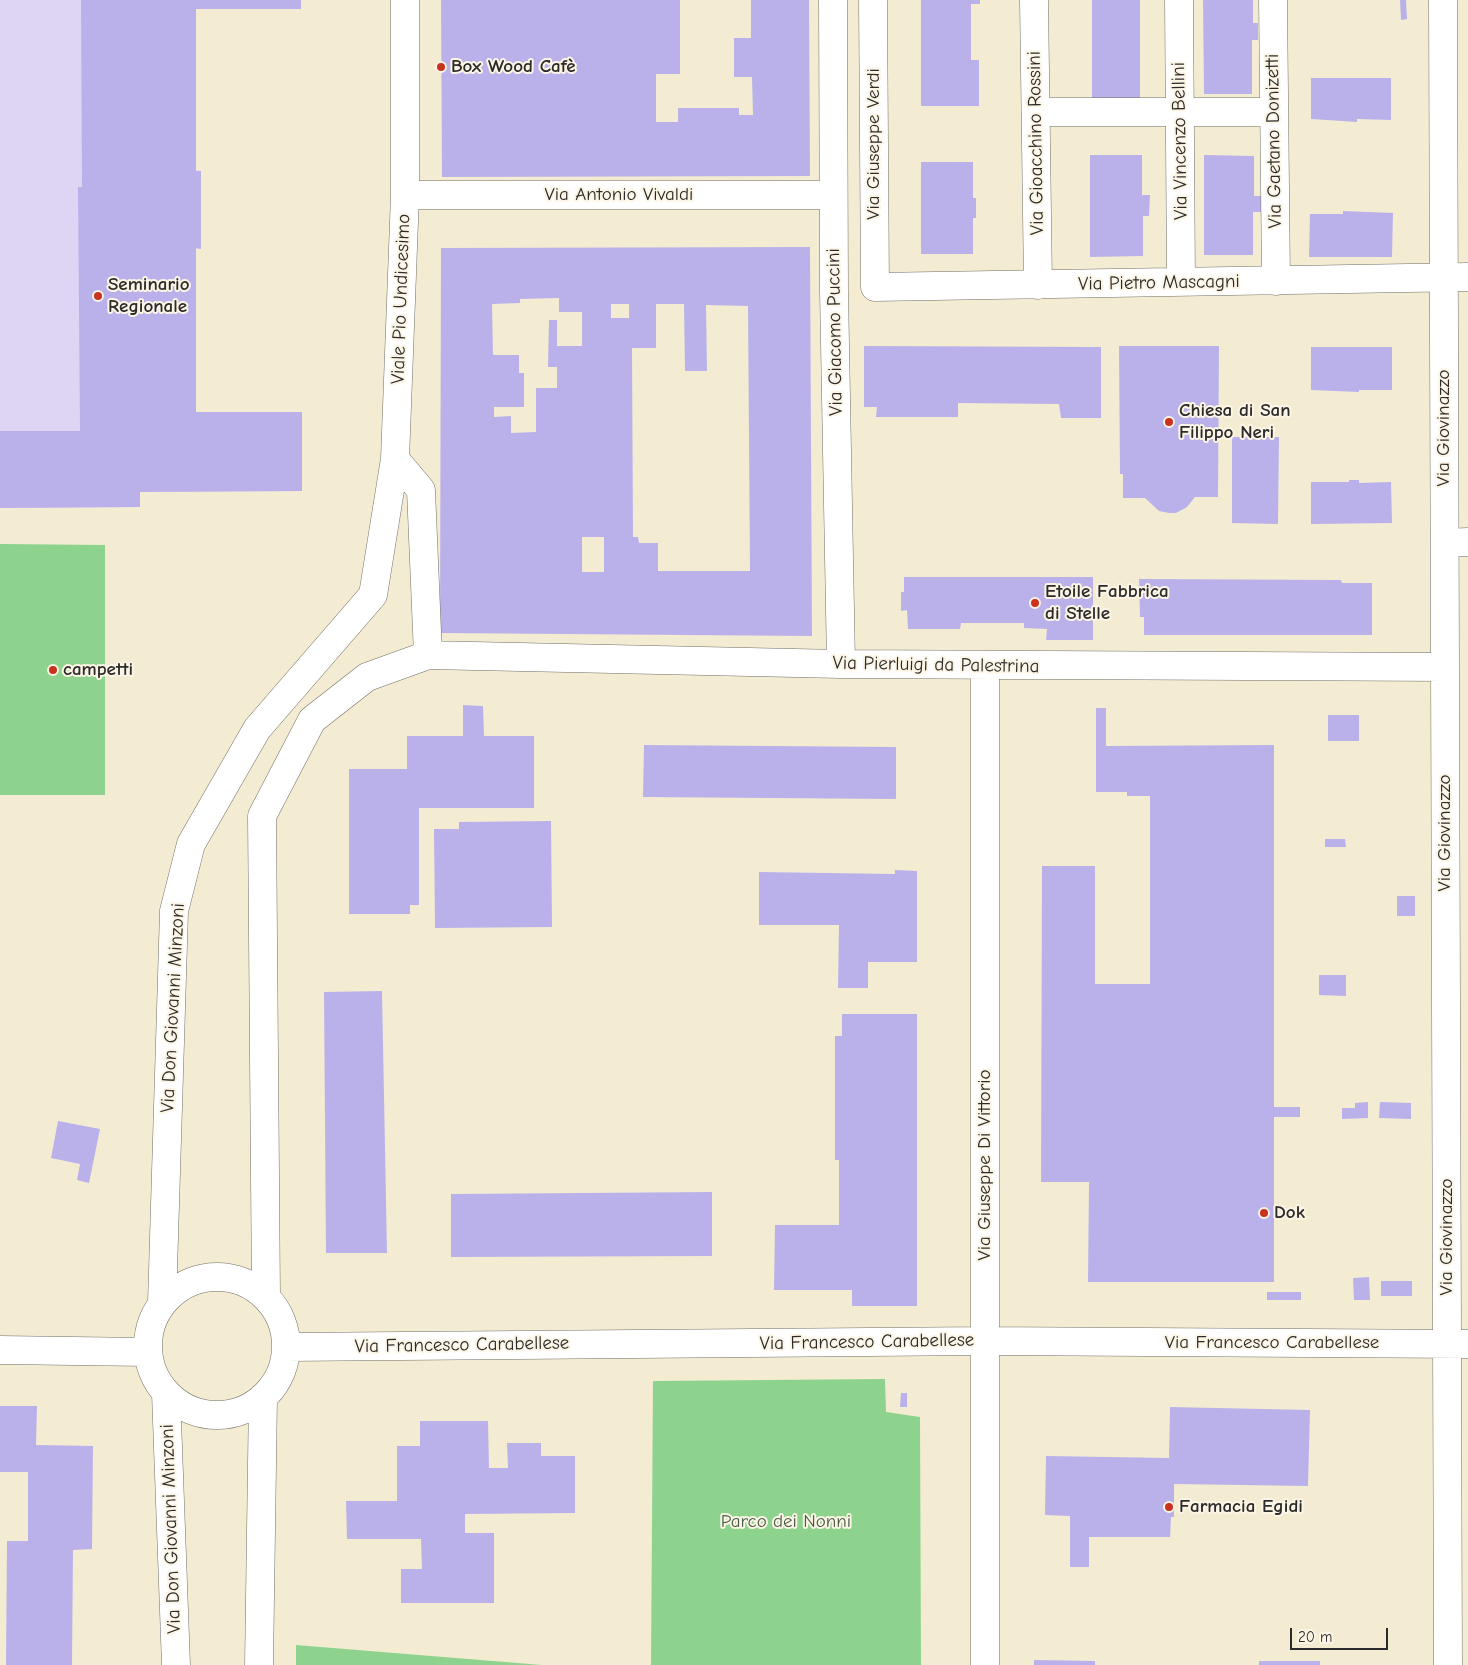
<!DOCTYPE html>
<html>
<head>
<meta charset="utf-8">
<style>
	body { margin:0 }
	#map { position:relative; width:1468px; height:1665px; overflow:hidden; background:#f3ecd3; font-family:"Comic Neue",sans-serif }
	canvas { display:block }
	.scale { position:absolute; left:1290px; top:1628px; width:98px; height:22px; box-sizing:border-box; border:2px solid #2b2b2b; border-top:0; padding-left:6px; font-size:15px; line-height:18px; white-space:nowrap; color:#2b2b2b; -webkit-text-stroke:4px #fcf5e5; paint-order:stroke }
</style>
</head>
<body>
<div id="map">
<canvas width="1468" height="1665"></canvas>
<div class="scale">20 m</div>
</div>
<script>
const context = document.querySelector('canvas').getContext('2d');
context.lineJoin = 'round';
function fill(path, color) { context.fillStyle = color; context.fill(path, 'evenodd'); }
function trace(path, color, width, dash) { context.strokeStyle = color; context.lineWidth = width; context.lineCap = dash ? 'butt' : 'round'; context.setLineDash(dash || []); context.stroke(path); }
function label(font, color, halo, rows, align = 'center') {
  context.font = font + ' "Comic Neue",sans-serif'; context.lineWidth = 4; context.setLineDash([]); context.textBaseline = 'middle'; context.strokeStyle = halo; context.fillStyle = color; for (const [text, x, y, turn = 0] of rows) {
    context.save(); context.translate(x, y); context.rotate((+turn || 0) * Math.PI / 180); context.textAlign = isNaN(turn) ? turn : align; if (halo) context.strokeText(text, 0, 0); context.fillText(text, 0, 0); context.restore();
  }
}
const built = new Path2D(`
	M 0,0 L 301,0 L 301,9 L 196,9 L 196,170 L 201,171 L 201,249 L 196,249 L 196,412 L 302,412 L 302,491 L 140,492 L 140,507 L 0,508 Z`);
const green = new Path2D(`
	M 0,544 L 105,545 L 105,795 L 0,795 Z
	M 885,1379 L 886,1412 L 920,1417 L 921,1665 L 651,1665 L 653,1381 Z
	M 296,1645 L 542,1665 L 296,1665 Z`);
const building = new Path2D(`
	M 81,0 L 301,0 L 301,9 L 196,9 L 196,171 L 201,171 L 201,249 L 196,248 L 196,412 L 302,412 L 302,491 L 140,492 L 140,507 L 0,508 L 0,431 L 80,431 L 78,187 L 82,187 Z
	M 441,0 L 680,0 L 680,74 L 656,74 L 656,122 L 678,122 L 678,108 L 739,108 L 739,115 L 753,115 L 752,77 L 734,77 L 734,38 L 751,38 L 751,0 L 809,0 L 810,176 L 442,177 Z
	M 921,0 L 980,0 L 980,4 L 971,4 L 971,60 L 979,60 L 979,106 L 921,106 Z
	M 1092,0 L 1140,0 L 1140,107 L 1092,107 Z
	M 1203,0 L 1253,0 L 1253,23 L 1258,23 L 1258,40 L 1252,40 L 1252,94 L 1204,94 Z
	M 1400,0 L 1406,0 L 1407,19 L 1401,20 Z
	M 1311,78 L 1391,78 L 1391,120 L 1357,119 L 1357,122 L 1311,119 Z
	M 1090,155 L 1142,155 L 1142,195 L 1150,195 L 1149,216 L 1143,216 L 1143,256 L 1090,257 Z
	M 1204,155 L 1254,156 L 1254,196 L 1262,196 L 1262,212 L 1253,212 L 1253,255 L 1204,255 Z
	M 921,162 L 973,162 L 973,198 L 976,198 L 976,218 L 973,218 L 973,254 L 921,254 Z
	M 1343,211 L 1393,213 L 1392,257 L 1309,257 L 1310,214 L 1343,214 Z
	M 810,247 L 812,636 L 440,633 L 441,248 ZM 559,298 L 559,312 L 582,312 L 582,346 L 557,346 L 557,320 L 549,320 L 548,367 L 557,367 L 557,388 L 536,388 L 536,432 L 511,433 L 511,416 L 494,417 L 494,407 L 524,407 L 524,373 L 519,373 L 519,355 L 493,355 L 492,304 L 520,303 L 520,299 ZM 611,304 L 629,304 L 629,318 L 611,318 ZM 656,304 L 684,304 L 685,371 L 707,371 L 706,305 L 748,306 L 750,571 L 658,571 L 658,543 L 639,543 L 638,537 L 633,537 L 632,348 L 656,348 ZM 582,537 L 604,537 L 604,572 L 582,572 Z
	M 864,346 L 1101,347 L 1101,418 L 1061,418 L 1059,404 L 958,403 L 958,417 L 876,417 L 877,407 L 864,407 Z
	M 1119,346 L 1219,346 L 1218,497 L 1195,497 L 1187,507 L 1176,513 L 1169,513 L 1159,511 L 1145,498 L 1123,498 L 1123,474 L 1120,474 Z
	M 1311,347 L 1392,347 L 1392,390 L 1359,390 L 1359,392 L 1311,390 Z
	M 1232,437 L 1279,437 L 1278,524 L 1232,523 Z
	M 1349,480 L 1359,480 L 1359,483 L 1391,482 L 1392,523 L 1311,524 L 1311,482 L 1349,482 Z
	M 904,577 L 1093,577 L 1093,640 L 1046,640 L 1047,629 L 1024,628 L 1024,623 L 961,623 L 960,629 L 908,629 L 907,610 L 901,611 L 901,592 L 904,592 Z
	M 1139,579 L 1341,580 L 1342,583 L 1372,583 L 1372,635 L 1144,635 L 1144,617 L 1140,617 Z
	M 463,705 L 483,706 L 484,736 L 534,736 L 534,808 L 419,808 L 419,905 L 410,905 L 410,914 L 349,914 L 349,769 L 407,769 L 407,736 L 463,736 Z
	M 1096,708 L 1106,708 L 1106,746 L 1274,745 L 1274,1107 L 1300,1107 L 1300,1117 L 1274,1117 L 1274,1282 L 1088,1282 L 1089,1182 L 1041,1182 L 1042,866 L 1095,866 L 1095,984 L 1150,984 L 1150,796 L 1127,796 L 1127,792 L 1096,792 Z
	M 1328,715 L 1359,715 L 1359,741 L 1328,741 Z
	M 644,745 L 896,747 L 896,799 L 643,797 Z
	M 551,821 L 552,927 L 435,928 L 434,829 L 459,829 L 459,822 Z
	M 1325,839 L 1345,839 L 1346,847 L 1325,847 Z
	M 895,870 L 917,871 L 917,962 L 868,962 L 868,988 L 838,988 L 839,925 L 759,925 L 759,872 L 895,874 Z
	M 1397,896 L 1415,896 L 1415,916 L 1397,916 Z
	M 1319,975 L 1346,975 L 1346,996 L 1319,995 Z
	M 382,991 L 387,1253 L 326,1253 L 324,992 Z
	M 842,1014 L 917,1014 L 917,1306 L 852,1306 L 852,1290 L 774,1290 L 775,1225 L 839,1225 L 839,1160 L 835,1160 L 835,1036 L 842,1036 Z
	M 1368,1102 L 1368,1118 L 1342,1119 L 1342,1108 L 1355,1108 L 1355,1103 Z
	M 1380,1102 L 1411,1103 L 1411,1119 L 1379,1118 Z
	M 58,1121 L 100,1129 L 89,1183 L 77,1180 L 80,1164 L 51,1158 Z
	M 712,1192 L 712,1256 L 451,1257 L 451,1194 Z
	M 1369,1277 L 1370,1300 L 1354,1300 L 1353,1278 Z
	M 1381,1281 L 1412,1281 L 1412,1296 L 1381,1296 Z
	M 1267,1292 L 1301,1292 L 1301,1300 L 1267,1300 Z
	M 901,1393 L 907,1393 L 907,1407 L 900,1407 Z
	M 0,1406 L 37,1406 L 36,1445 L 93,1446 L 92,1549 L 73,1550 L 72,1665 L 6,1665 L 7,1541 L 28,1541 L 28,1472 L 0,1472 Z
	M 1170,1407 L 1310,1410 L 1308,1486 L 1174,1484 L 1174,1517 L 1171,1517 L 1170,1537 L 1089,1537 L 1089,1567 L 1070,1567 L 1070,1516 L 1045,1515 L 1046,1456 L 1169,1458 Z
	M 420,1421 L 488,1421 L 489,1468 L 508,1468 L 507,1443 L 541,1443 L 541,1456 L 575,1456 L 575,1513 L 465,1514 L 465,1533 L 494,1533 L 494,1603 L 401,1603 L 401,1569 L 422,1569 L 421,1539 L 347,1539 L 346,1501 L 397,1501 L 397,1446 L 420,1446 Z
	M 1034,1660 L 1095,1661 L 1095,1665 L 1034,1665 Z
	M 1259,1661 L 1320,1661 L 1320,1665 L 1259,1665 Z`);
const minor = new Path2D(`
	M 833,0 L 834,291 L 841,664
	M 873,0 L 875,287 L 1468,277
	M 1034,0 L 1038,285
	M 1179,0 L 1181,282
	M 1273,0 L 1276,281
	M 1443,0 L 1448,1665
	M 1036,112 L 1274,112
	M 405,195 L 833,195
	M 395,459 L 421,490 L 428,655
	M 1445,543 L 1468,542
	M148 1346a69 69 0 1 1 138 0a69 69 0 1 1-138 0Z
	M 266,1297 L 262,816 L 312,720 L 367,677 L 428,655 L 841,664 L 1445,667
	M 162,1303 L 174,911 L 191,844 L 257,729 L 373,595 L 395,459 L 405,195 L 405,0
	M 286,1347 L 985,1341 L 1468,1344
	M 0,1350 L 147,1352
	M 166,1393 L 176,1665
	M 259,1665 L 263,1397
	M 985,1665 L 985,665`);
const markers = [
	[441,67,5,"#c8321e"],
	[98,296,5,"#c8321e"],
	[1169,422,5,"#c8321e"],
	[1035,603,5,"#c8321e"],
	[53,670,5,"#c8321e"],
	[1264,1213,5,"#c8321e"],
	[1169,1507,5,"#c8321e"]
];
const poiNames = [
	["Box Wood Cafè",451,67],
	["Seminario",108,285],
	["Regionale",108,307],
	["Chiesa di San",1179,411],
	["Filippo Neri",1179,433],
	["Etoile Fabbrica",1045,592],
	["di Stelle",1045,614],
	["campetti",63,670],
	["Dok",1274,1213],
	["Farmacia Egidi",1179,1507]
];
const streetNames = [
	["Via Vincenzo Bellini",1180,141,-91],
	["Via Gaetano Donizetti",1274,141,-91],
	["Via Gioacchino Rossini",1036,143,-91],
	["Via Giuseppe Verdi",874,144,-90],
	["Via Antonio Vivaldi",619,195],
	["Via Pietro Mascagni",1159,283,-1],
	["Viale Pio Undicesimo",401,299,-88],
	["Via Giacomo Puccini",835,332,-91],
	["Via Giovinazzo",1444,428,-90],
	["Via Pierluigi da Palestrina",936,665,1],
	["Via Giovinazzo",1445,833,-90],
	["Via Don Giovanni Minzoni",173,1008,-87],
	["Via Giuseppe Di Vittorio",985,1165,-90],
	["Via Giovinazzo",1447,1237,-90],
	["Via Francesco Carabellese",867,1342,-1],
	["Via Francesco Carabellese",1272,1343],
	["Via Francesco Carabellese",462,1345,-1],
	["Via Don Giovanni Minzoni",171,1529,-92]
];
const parkNames = [
	["Parco dei Nonni",786,1522]
];
fill(built, '#ded5f5');
fill(green, '#8dd38d');
fill(building, '#bab1ea');
trace(minor, '#716f66', 29);
trace(minor, '#fff', 28);
for (const [x, y, r, color] of markers) { const dot = new Path2D(); dot.arc(x, y, r, 0, 2 * Math.PI); context.fillStyle = color; context.fill(dot); trace(dot, '#fcf5e5', 2); }
label('bold 19px', '#2b2b2b', '#fcf5e5', poiNames, 'left');
label('19px', '#2b2b2b', '#fcf5e5', streetNames);
label('19px', '#485d48', '#fcf5e5', parkNames);
</script>
</body>
</html>
